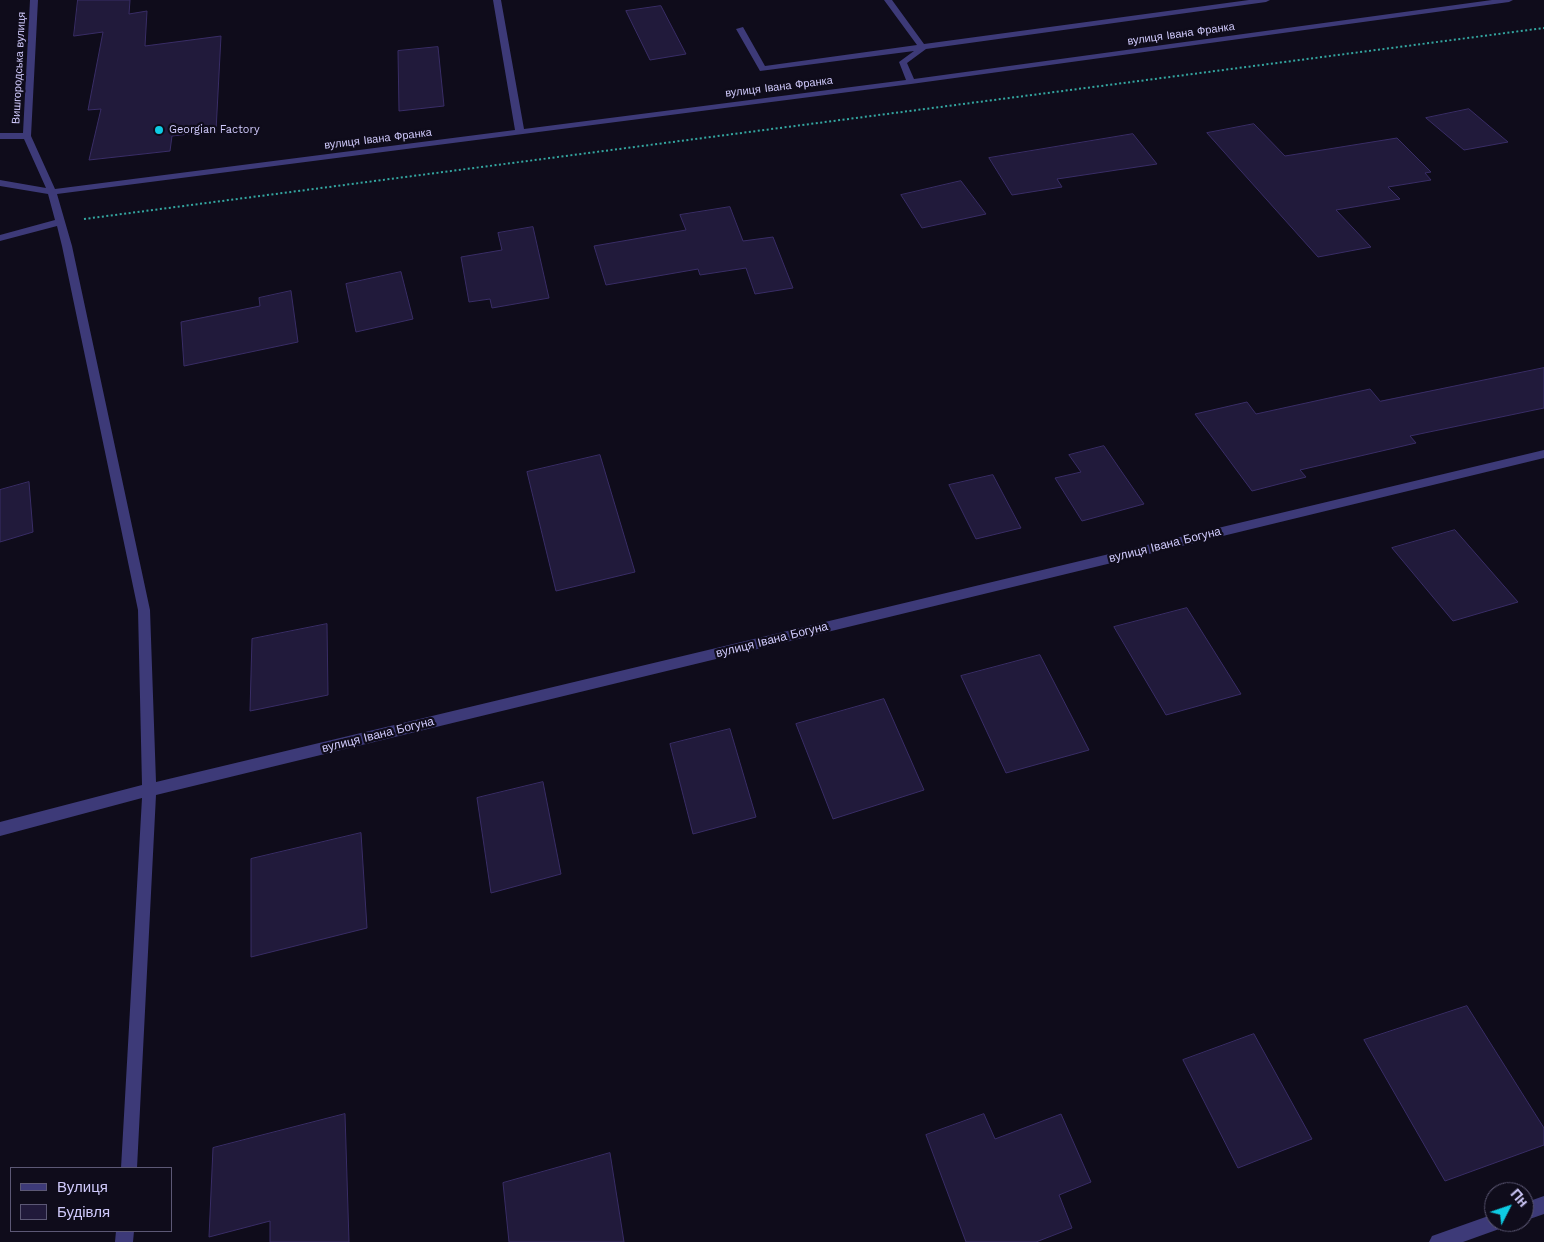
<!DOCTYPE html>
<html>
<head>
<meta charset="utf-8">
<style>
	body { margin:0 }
	#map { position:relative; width:1544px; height:1242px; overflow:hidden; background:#0f0c1b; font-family:"Work Sans",sans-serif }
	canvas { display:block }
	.legend { position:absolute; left:10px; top:1167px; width:162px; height:65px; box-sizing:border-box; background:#0f0c1b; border:1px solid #5c5875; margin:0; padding:6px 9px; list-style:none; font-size:15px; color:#d0cafc }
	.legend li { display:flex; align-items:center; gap:10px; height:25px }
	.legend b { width:25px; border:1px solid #5c5875 }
	.north { position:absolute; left:1484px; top:1182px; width:50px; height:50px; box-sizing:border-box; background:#0f0c1b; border:1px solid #5c5875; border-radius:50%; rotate:49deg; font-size:14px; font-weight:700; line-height:20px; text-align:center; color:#d0cafc }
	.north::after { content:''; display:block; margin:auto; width:18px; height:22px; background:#0ecbe3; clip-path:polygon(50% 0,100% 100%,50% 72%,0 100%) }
</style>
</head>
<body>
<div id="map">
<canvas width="1544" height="1242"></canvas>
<ul class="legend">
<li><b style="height:6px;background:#3d3a78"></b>Вулиця</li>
<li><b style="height:14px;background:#211a3b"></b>Будівля</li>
</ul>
<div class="north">Пн</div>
</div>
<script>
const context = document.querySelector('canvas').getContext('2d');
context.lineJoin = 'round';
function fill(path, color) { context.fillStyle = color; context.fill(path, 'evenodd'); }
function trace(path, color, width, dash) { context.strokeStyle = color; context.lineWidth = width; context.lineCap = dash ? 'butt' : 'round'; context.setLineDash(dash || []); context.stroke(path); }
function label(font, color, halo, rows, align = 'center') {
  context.font = font + ' "Work Sans",sans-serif'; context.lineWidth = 4.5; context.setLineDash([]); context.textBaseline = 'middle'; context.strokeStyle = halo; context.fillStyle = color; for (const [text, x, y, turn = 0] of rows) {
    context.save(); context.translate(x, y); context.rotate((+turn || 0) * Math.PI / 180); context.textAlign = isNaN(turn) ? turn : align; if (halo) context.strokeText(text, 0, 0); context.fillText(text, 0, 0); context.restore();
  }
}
const building = new Path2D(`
	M 78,0 L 130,0 L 129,14 L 147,11 L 145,46 L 221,36 L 216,131 L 172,136 L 170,151 L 89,160 L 101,109 L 88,110 L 103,32 L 74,36 Z
	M 661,6 L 686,54 L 650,60 L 626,11 Z
	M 438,47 L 444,106 L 399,111 L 398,51 Z
	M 1469,109 L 1508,142 L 1464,150 L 1426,118 Z
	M 1254,124 L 1285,156 L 1397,138 L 1431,172 L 1425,173 L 1431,180 L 1388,187 L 1400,199 L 1336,210 L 1371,247 L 1318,257 L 1207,133 Z
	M 1133,134 L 1157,164 L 1057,179 L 1062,187 L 1012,195 L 989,158 Z
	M 961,181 L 986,214 L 922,228 L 901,195 Z
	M 730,207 L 743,241 L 773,237 L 793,288 L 755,294 L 746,268 L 700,275 L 698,269 L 606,285 L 594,246 L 686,230 L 680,215 Z
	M 533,227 L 549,298 L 492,308 L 490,299 L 469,302 L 461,257 L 502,250 L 498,233 Z
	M 401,272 L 413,319 L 356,332 L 346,284 Z
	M 291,291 L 298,342 L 184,366 L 181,322 L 260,306 L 259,298 Z
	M 1544,368 L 1544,408 L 1410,436 L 1416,443 L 1300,470 L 1306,477 L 1252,491 L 1195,414 L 1247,402 L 1256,414 L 1370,389 L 1380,401 Z
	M 1104,446 L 1144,504 L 1082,521 L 1055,478 L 1081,472 L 1069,455 Z
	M 600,455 L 635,572 L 556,591 L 527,472 Z
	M 993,475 L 1021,528 L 976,539 L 949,485 Z
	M 29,482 L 33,532 L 0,542 L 0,490 Z
	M 1455,530 L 1518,602 L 1453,621 L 1392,548 Z
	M 1187,608 L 1241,694 L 1166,715 L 1114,627 Z
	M 327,624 L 328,695 L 250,711 L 252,639 Z
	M 1040,655 L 1089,750 L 1006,773 L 961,676 Z
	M 884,699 L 924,790 L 833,819 L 796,724 Z
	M 730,729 L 756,817 L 693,834 L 670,744 Z
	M 543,782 L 561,874 L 491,893 L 477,798 Z
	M 361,833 L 367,928 L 251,957 L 251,859 Z
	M 1467,1006 L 1544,1128 L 1544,1145 L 1445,1181 L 1364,1040 Z
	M 1254,1034 L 1312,1139 L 1238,1168 L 1183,1060 Z
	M 345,1114 L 349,1242 L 270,1242 L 270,1221 L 209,1237 L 213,1148 Z
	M 984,1114 L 995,1139 L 1061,1114 L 1091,1182 L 1059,1195 L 1072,1228 L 1036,1242 L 966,1242 L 926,1135 Z
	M 610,1153 L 624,1242 L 509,1242 L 503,1183 Z`);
const path = new Path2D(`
	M 84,219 L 1544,28`);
const minor = new Path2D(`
	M 30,0 L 38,0 L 31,136 L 55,189 L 515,130 L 493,0 L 501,0 L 524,129 L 906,80 L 899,62 L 914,51 L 760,71 L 736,29 L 743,27 L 765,66 L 917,45 L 884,0 L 892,0 L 924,44 L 1249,0 L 1270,0 L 1266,2 L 926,49 L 907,63 L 914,79 L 1492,0 L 1513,0 L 1509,2 L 911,84 L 57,194 L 72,246 L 150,610 L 156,782 L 1544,450 L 1544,458 L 156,795 L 137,1168 L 121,1168 L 142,798 L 0,836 L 0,822 L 142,785 L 138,610 L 62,246 L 57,226 L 0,241 L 0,235 L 55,220 L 48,194 L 0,186 L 0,180 L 46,188 L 24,139 L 0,139 L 0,133 L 23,133 Z
	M 1544,1196 L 1544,1214 L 1524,1221 L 1524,1203 Z
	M 1494,1214 L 1494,1222 L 1505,1222 L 1502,1228 L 1463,1242 L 1429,1242 L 1432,1236 Z
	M 116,1231 L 134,1231 L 133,1242 L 115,1242 Z`);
const markers = [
	[159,130,5,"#0ecbe3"]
];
const farStreetnames = [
	["вулиця Івана Франка",1181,34,-8],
	["Вишгородська вулиця",19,68,-87],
	["вулиця Івана Франка",779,87,-7],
	["вулиця Івана Франка",378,139,-7]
];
const farPoinames = [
	["Georgian Factory",169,130]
];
const streetNames = [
	["вулиця Івана Богуна",1165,545,-14],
	["вулиця Івана Богуна",772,640,-14],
	["вулиця Івана Богуна",378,735,-14]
];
fill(building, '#211a3b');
trace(building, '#392d66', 1);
trace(path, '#34a6a0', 2, [2, 2.5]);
fill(minor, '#3d3a78');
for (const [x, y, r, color] of markers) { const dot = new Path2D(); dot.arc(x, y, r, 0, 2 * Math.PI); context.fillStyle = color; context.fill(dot); trace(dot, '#0f0c1b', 2); }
label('11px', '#d0cafc', '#0f0c1b', farStreetnames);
label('11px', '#d0cafc', '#0f0c1b', farPoinames, 'left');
label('12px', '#d0cafc', '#0f0c1b', streetNames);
</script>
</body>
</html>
